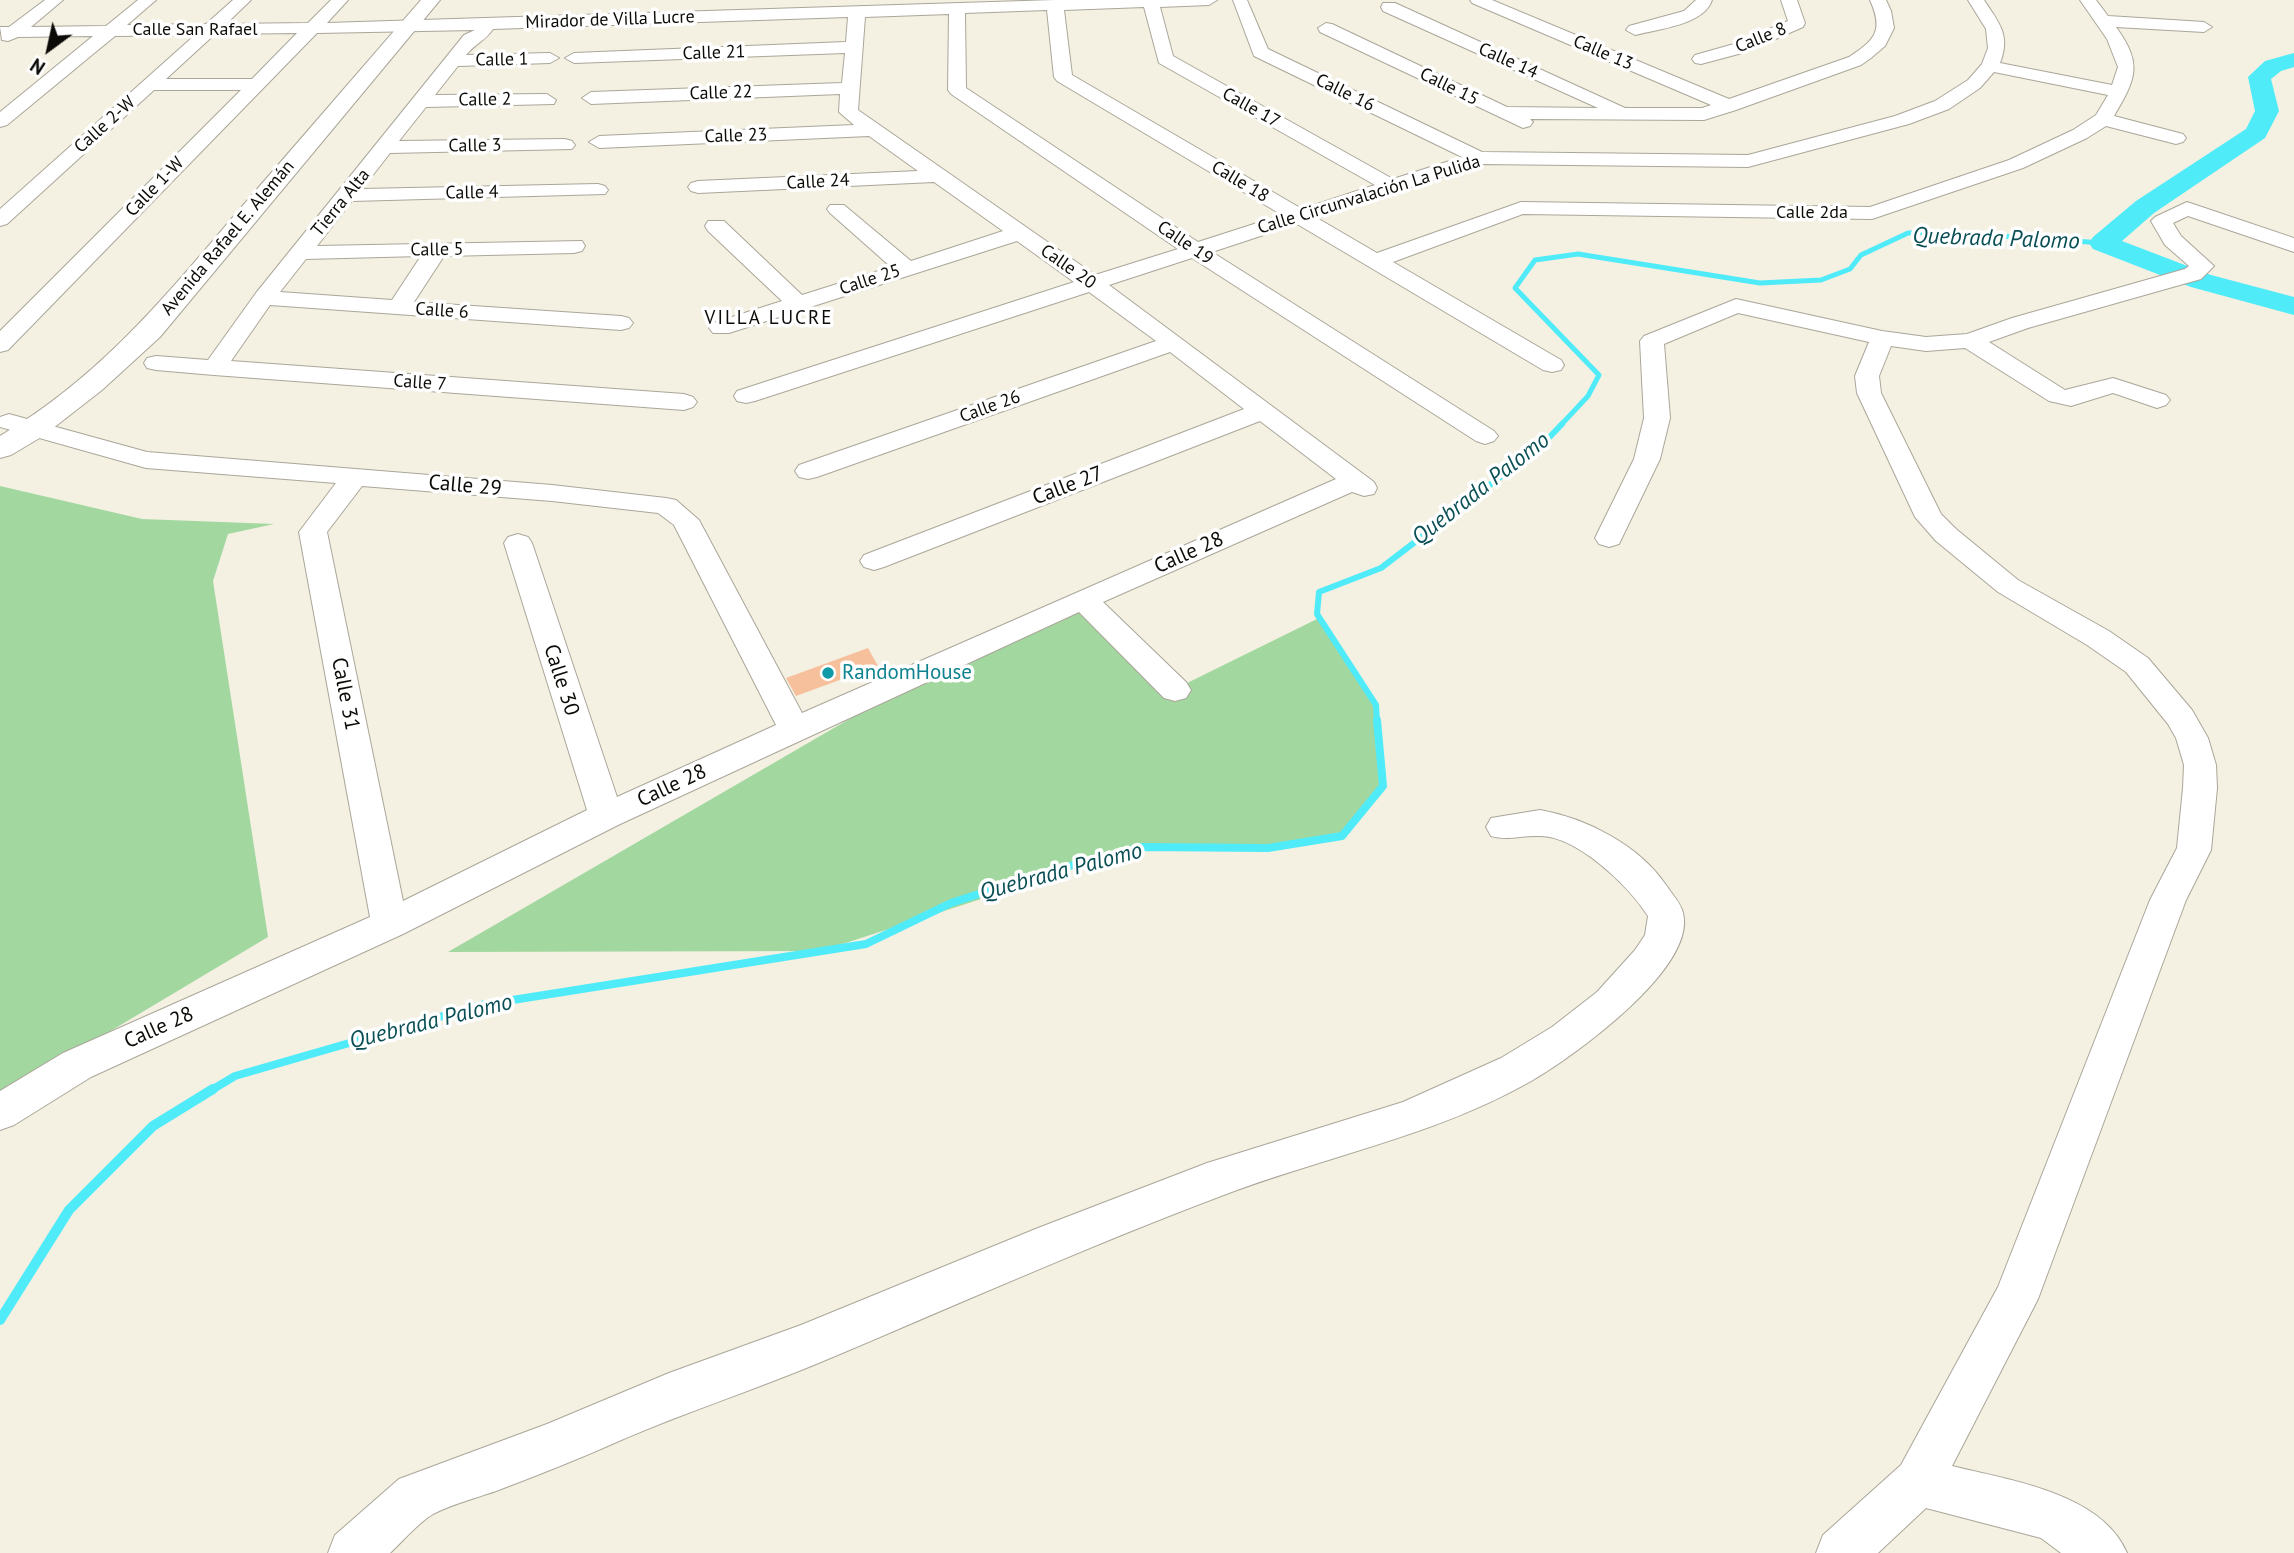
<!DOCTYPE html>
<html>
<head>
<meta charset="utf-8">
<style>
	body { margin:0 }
	#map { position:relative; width:2294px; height:1553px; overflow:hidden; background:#f4f0e2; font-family:"PT Sans",sans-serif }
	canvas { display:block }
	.north { position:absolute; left:14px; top:14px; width:70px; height:70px; -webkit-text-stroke:5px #fff; paint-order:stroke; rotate:213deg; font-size:19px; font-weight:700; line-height:28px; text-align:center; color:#0c0b07 }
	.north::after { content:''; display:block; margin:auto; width:24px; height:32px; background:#0c0b07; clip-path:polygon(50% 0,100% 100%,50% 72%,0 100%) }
</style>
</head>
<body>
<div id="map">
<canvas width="2294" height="1553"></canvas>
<div class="north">N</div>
</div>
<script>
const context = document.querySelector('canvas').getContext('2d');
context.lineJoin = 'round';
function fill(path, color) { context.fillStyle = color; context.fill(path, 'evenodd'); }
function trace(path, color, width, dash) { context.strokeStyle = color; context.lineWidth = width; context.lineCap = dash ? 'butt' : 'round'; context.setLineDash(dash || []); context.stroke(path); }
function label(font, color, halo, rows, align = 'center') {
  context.font = font + ' "PT Sans",sans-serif'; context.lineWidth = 7; context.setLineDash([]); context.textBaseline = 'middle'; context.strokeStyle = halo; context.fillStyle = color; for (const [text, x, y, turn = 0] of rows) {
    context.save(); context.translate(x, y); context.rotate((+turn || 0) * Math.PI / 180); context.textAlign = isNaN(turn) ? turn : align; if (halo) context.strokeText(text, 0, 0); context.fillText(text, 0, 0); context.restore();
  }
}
const green = new Path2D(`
	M 0,486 L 142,519 L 274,524 L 228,534 L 213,581 L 268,937 L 0,1097 Z
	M 1083,599 L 1175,689 L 1319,618 L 1376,705 L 1383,786 L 1342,836 L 1268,848 L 1141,847 L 821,951 L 448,952 L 858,714 Z`);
const streamFar3 = new Path2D(`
	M 1560,426 L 1588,396 L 1599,375 L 1515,288 L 1535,260 L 1578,254 L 1760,283 L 1821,280 L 1850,269 L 1861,255 L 1908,233 L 1943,232 L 2103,243`);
const streamFar2 = new Path2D(`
	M 1377,721 L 1376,705 L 1317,614 L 1319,592 L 1381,568 L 1542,445 L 1562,424`);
const streamFar1 = new Path2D(`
	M 210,1091 L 235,1076 L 481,1005 L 866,944 L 951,903 L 1047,872 L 1141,847 L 1268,848 L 1342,836 L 1383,786 L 1377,720`);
const stream = new Path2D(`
	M 0,1320 L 69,1210 L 153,1126 L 213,1089`);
const river = new Path2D(`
	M 2294,53 L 2294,67 L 2281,71 L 2271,79 L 2279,111 L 2265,138 L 2154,213 L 2122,241 L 2211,275 L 2294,297 L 2294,315 L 2191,287 L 2093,249 L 2089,243 L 2093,237 L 2136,201 L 2246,129 L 2255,111 L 2248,77 L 2265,61 Z`);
const building = new Path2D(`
	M 868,648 L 878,666 L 796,696 L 786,678 Z`);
const minor = new Path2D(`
	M 45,0 L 63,0 L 31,27 L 106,26 L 138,0 L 156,0 L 127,25 L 206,24 L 233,0 L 251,0 L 226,24 L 308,23 L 331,0 L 348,0 L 327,23 L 1055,0 L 1217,0 L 1209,5 L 1160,7 L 1173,56 L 1393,179 L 1462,157 L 1254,56 L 1233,0 L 1247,0 L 1268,49 L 1482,152 L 1748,155 L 1895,116 L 1935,101 L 1968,80 L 1982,64 L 1988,48 L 1986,29 L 1968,0 L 1984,0 C 1999,23 2011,35 2000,63 L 2112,85 L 2118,67 L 2107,39 L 2080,0 L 2096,0 L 2108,16 L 2204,22 L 2212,27 L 2204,32 L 2116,27 C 2143,64 2136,79 2114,116 L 2183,134 L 2186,138 L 2183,142 L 2176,144 L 2106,126 L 2087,138 L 2023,168 L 1872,219 L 1523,214 L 1393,262 L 1561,360 L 1564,365 L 1561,370 L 1552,372 L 1543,370 L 1297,224 L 1212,252 L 1494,431 L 1498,436 L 1494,441 L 1485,444 L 1476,441 L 1192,258 L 1109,285 L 1374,482 L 1377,488 L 1374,494 L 1364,496 L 1352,492 L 1103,602 L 1186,682 L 1191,690 L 1186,698 L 1175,701 L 1164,698 L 1079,612 L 618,825 L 403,934 L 91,1077 L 14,1125 L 0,1130 L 0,1091 L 63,1053 L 370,917 L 299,532 L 336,483 L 146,468 L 0,427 L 0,417 L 9,414 L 147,452 L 552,485 L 666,498 L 676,500 L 699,520 L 802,713 L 1336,479 L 1260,421 L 884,567 L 874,570 L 864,567 L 860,561 L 864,555 L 1244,409 L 1170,352 L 817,477 L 808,479 L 799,477 L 795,471 L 799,465 L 1156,341 L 1089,292 L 755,401 L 746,403 L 737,401 L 734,396 L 737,391 L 1074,282 L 1017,241 L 729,333 L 713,333 L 709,328 L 713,323 L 782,301 L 708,231 L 705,226 L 708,221 L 724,221 L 802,295 L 891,267 L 830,213 L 827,209 L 830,205 L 844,205 L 911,261 L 1003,231 L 934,182 L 698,193 L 691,191 L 688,187 L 691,183 L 698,181 L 918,171 L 869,136 L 599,148 L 589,142 L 599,136 L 854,125 L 839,112 L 840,94 L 591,104 L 582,98 L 591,92 L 842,83 L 845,53 L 574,63 L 565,58 L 574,53 L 846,42 L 848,17 L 493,29 C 486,40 475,44 466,55 L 550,53 L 559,58 L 550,63 L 458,66 L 435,95 L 547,94 L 556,100 L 554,104 L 426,107 L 399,141 L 565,139 L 572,141 L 575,145 L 572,149 L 390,153 L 362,189 L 598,184 L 605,186 L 608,190 L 605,194 L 352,201 L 317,246 L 582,241 L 585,246 L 582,251 L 574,253 L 444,256 L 414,302 L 621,316 L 629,318 L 633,323 L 629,328 L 621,330 L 270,305 L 231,361 L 684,394 L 693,397 L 697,402 L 693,407 L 684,410 L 214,375 L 156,370 L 147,368 L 144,363 L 147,358 L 156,356 L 208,360 L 256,293 L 464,35 L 475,30 L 317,33 L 8,350 L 0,352 L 0,331 L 241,90 L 154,90 L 7,224 L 0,226 L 0,209 L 195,35 L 115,36 L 7,125 L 0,127 L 0,112 L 93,36 L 18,37 L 8,41 L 2,40 L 0,27 L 9,27 ZM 1144,7 L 1159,63 L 1375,185 L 1302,209 L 1072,75 L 1064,10 ZM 1047,10 L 1054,77 L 1057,81 L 1282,215 L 1198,242 L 966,88 L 965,13 ZM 949,14 L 948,90 L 951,94 L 1178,249 L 1095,275 L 858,110 L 865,17 ZM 297,33 L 252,79 L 166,79 L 215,34 ZM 1994,72 L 2108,95 L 2096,115 L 2073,130 L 2009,160 L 1870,207 L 1521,202 L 1377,253 L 1317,218 L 1481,164 L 1748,167 L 1909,124 L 1949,109 L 1980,88 ZM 421,256 L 392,300 L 280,292 L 306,259 ZM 362,486 L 552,501 L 658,513 L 674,525 L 776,725 L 617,797 L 532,543 L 528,537 L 518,534 L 508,537 L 504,543 L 587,810 L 403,901 L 327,532 Z
	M 1470,0 L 1492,0 L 1729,99 L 1849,57 C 1875,40 1884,31 1870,0 L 1886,0 L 1891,11 L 1894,28 L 1885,46 L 1871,58 L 1861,65 L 1736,110 L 1704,120 L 1530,119 L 1533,122 L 1530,126 L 1523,128 L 1320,32 L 1318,28 L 1326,23 L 1332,24 L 1507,107 L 1598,108 L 1383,11 L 1381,7 L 1383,3 L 1395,3 L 1625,108 L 1702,108 L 1711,105 L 1472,3 Z
	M 1696,0 L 1712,0 C 1704,25 1658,29 1635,35 L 1626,30 L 1629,26 L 1684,11 Z
	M 1781,0 L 1797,0 L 1805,23 L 1803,27 L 1746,52 L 1701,64 L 1695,63 L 1692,59 L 1695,55 L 1734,44 L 1788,21 Z
	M 2187,202 L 2294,238 L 2294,252 L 2188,216 L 2173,223 L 2181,236 L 2214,266 L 2201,279 L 2028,328 L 1989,342 L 2065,390 L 2113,378 L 2166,395 L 2170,400 L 2166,405 L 2157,408 L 2113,393 L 2071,406 L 2058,403 L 2049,401 L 1965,348 L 1926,351 L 1891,346 L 1879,376 L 1881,393 L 1941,514 L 1956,529 L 2018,580 L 2109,631 L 2148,658 L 2192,710 L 2208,738 L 2216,765 L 2217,788 L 2211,850 L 2186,900 L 2038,1299 L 1952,1466 C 2009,1480 2102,1493 2127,1553 L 2061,1553 L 2041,1538 L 1926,1508 L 1878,1553 L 1816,1553 L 1823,1535 L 1901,1465 L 1998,1287 L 2150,900 L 2177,848 L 2183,788 L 2184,765 L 2176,738 L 2168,724 L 2126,672 L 2087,645 L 1998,592 L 1936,541 L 1915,517 L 1857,393 L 1855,376 L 1869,342 L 1738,313 L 1664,344 L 1670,418 L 1660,459 L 1619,544 L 1609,547 L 1599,544 L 1595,538 L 1634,459 L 1644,418 L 1640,341 L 1644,336 L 1736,299 L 1882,331 L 1926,337 L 1967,334 L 2012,318 L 2185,269 L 2189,266 L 2165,245 L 2151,221 L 2155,217 Z
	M 1540,810 C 1586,818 1639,845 1666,885 C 1671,893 1681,903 1683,913 C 1697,968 1574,1056 1533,1080 C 1436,1136 1325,1156 1221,1196 C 1086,1247 954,1306 821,1362 C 754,1390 686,1412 619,1441 C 579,1459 538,1475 496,1491 C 476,1498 452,1504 433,1514 C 418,1523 403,1541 390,1553 L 328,1553 L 335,1535 L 399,1479 L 547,1424 L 669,1373 L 801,1325 L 1038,1228 L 1207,1163 L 1403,1102 L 1501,1058 L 1552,1027 L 1597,992 L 1635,950 L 1645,935 L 1648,916 C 1629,886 1577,836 1540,836 C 1522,835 1508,841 1491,836 L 1486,827 L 1491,818 Z`);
const major = new Path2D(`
	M 421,0 L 440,0 L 160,337 L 102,390 L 43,436 L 11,455 L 0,458 L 0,436 C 99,378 166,296 239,210 C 300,140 360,70 421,0 Z`);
const markers = [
	[828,673,7,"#0f9aa8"]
];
const farStreetnames = [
	["Mirador de Villa Lucre",610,20,-2],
	["Calle San Rafael",195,30],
	["Calle 8",1761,38,-22],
	["Calle 21",714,53,-2],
	["Calle 13",1603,53,23],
	["Calle 1",502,60,-1],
	["Calle 14",1508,61,24],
	["Calle 15",1449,87,26],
	["Calle 22",721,93,-2],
	["Calle 16",1345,93,26],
	["Calle 2",485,100,-1],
	["Calle 17",1251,108,29],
	["Calle 2-W",105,125,-42],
	["Calle 23",736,136,-2],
	["Calle 3",475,146,-1],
	["Calle 24",818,182,-3],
	["Calle 18",1240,182,31],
	["Calle 1-W",155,187,-46],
	["Calle 4",472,193,-1],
	["Calle Circunvalación La Pulida",1369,195,-17],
	["Tierra Alta",341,203,-51],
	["Calle 2da",1812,213],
	["Avenida Rafael E. Alemán",228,238,-50],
	["Calle 19",1185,243,34],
	["Calle 5",437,250,-1],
	["Calle 20",1068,267,35],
	["Calle 25",870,280,-18],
	["Calle 6",442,311,4],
	["Calle 7",420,383,4],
	["Calle 26",990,407,-20]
];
const farNeighbourhoodnames = [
	["VILLA LUCRE",769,319]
];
const streetNames = [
	["Calle 29",465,486,5],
	["Calle 27",1068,486,-21],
	["Calle 28",1189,553,-24],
	["Calle 30",561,680,72],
	["Calle 31",345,694,79],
	["Calle 28",672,786,-25],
	["Calle 28",159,1028,-24]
];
const cultureNames = [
	["RandomHouse",842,673]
];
const waterNames = [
	["Quebrada Palomo",1996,239,2],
	["Quebrada Palomo",1481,489,-38],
	["Quebrada Palomo",1061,872,-15],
	["Quebrada Palomo",431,1022,-14]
];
fill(green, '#a2d8a0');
trace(streamFar3, '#4febf9', 5);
trace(streamFar2, '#4febf9', 6);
trace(streamFar1, '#4febf9', 8);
trace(stream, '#4febf9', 10);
fill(river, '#4febf9');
fill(building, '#f6c09d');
trace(minor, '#aaa699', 2);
trace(major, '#aaa699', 2);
fill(minor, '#fff');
fill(major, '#fff');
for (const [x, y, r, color] of markers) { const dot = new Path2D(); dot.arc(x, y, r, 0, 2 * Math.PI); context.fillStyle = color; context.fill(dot); trace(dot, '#fff', 2.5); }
label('18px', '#0c0b07', '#fff', farStreetnames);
context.letterSpacing = '2px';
label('19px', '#0c0b07', '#fff', farNeighbourhoodnames);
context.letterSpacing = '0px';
label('21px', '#0c0b07', '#fff', streetNames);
label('21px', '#0d838f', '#fff', cultureNames, 'left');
label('italic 23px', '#094f55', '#fff', waterNames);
</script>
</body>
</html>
